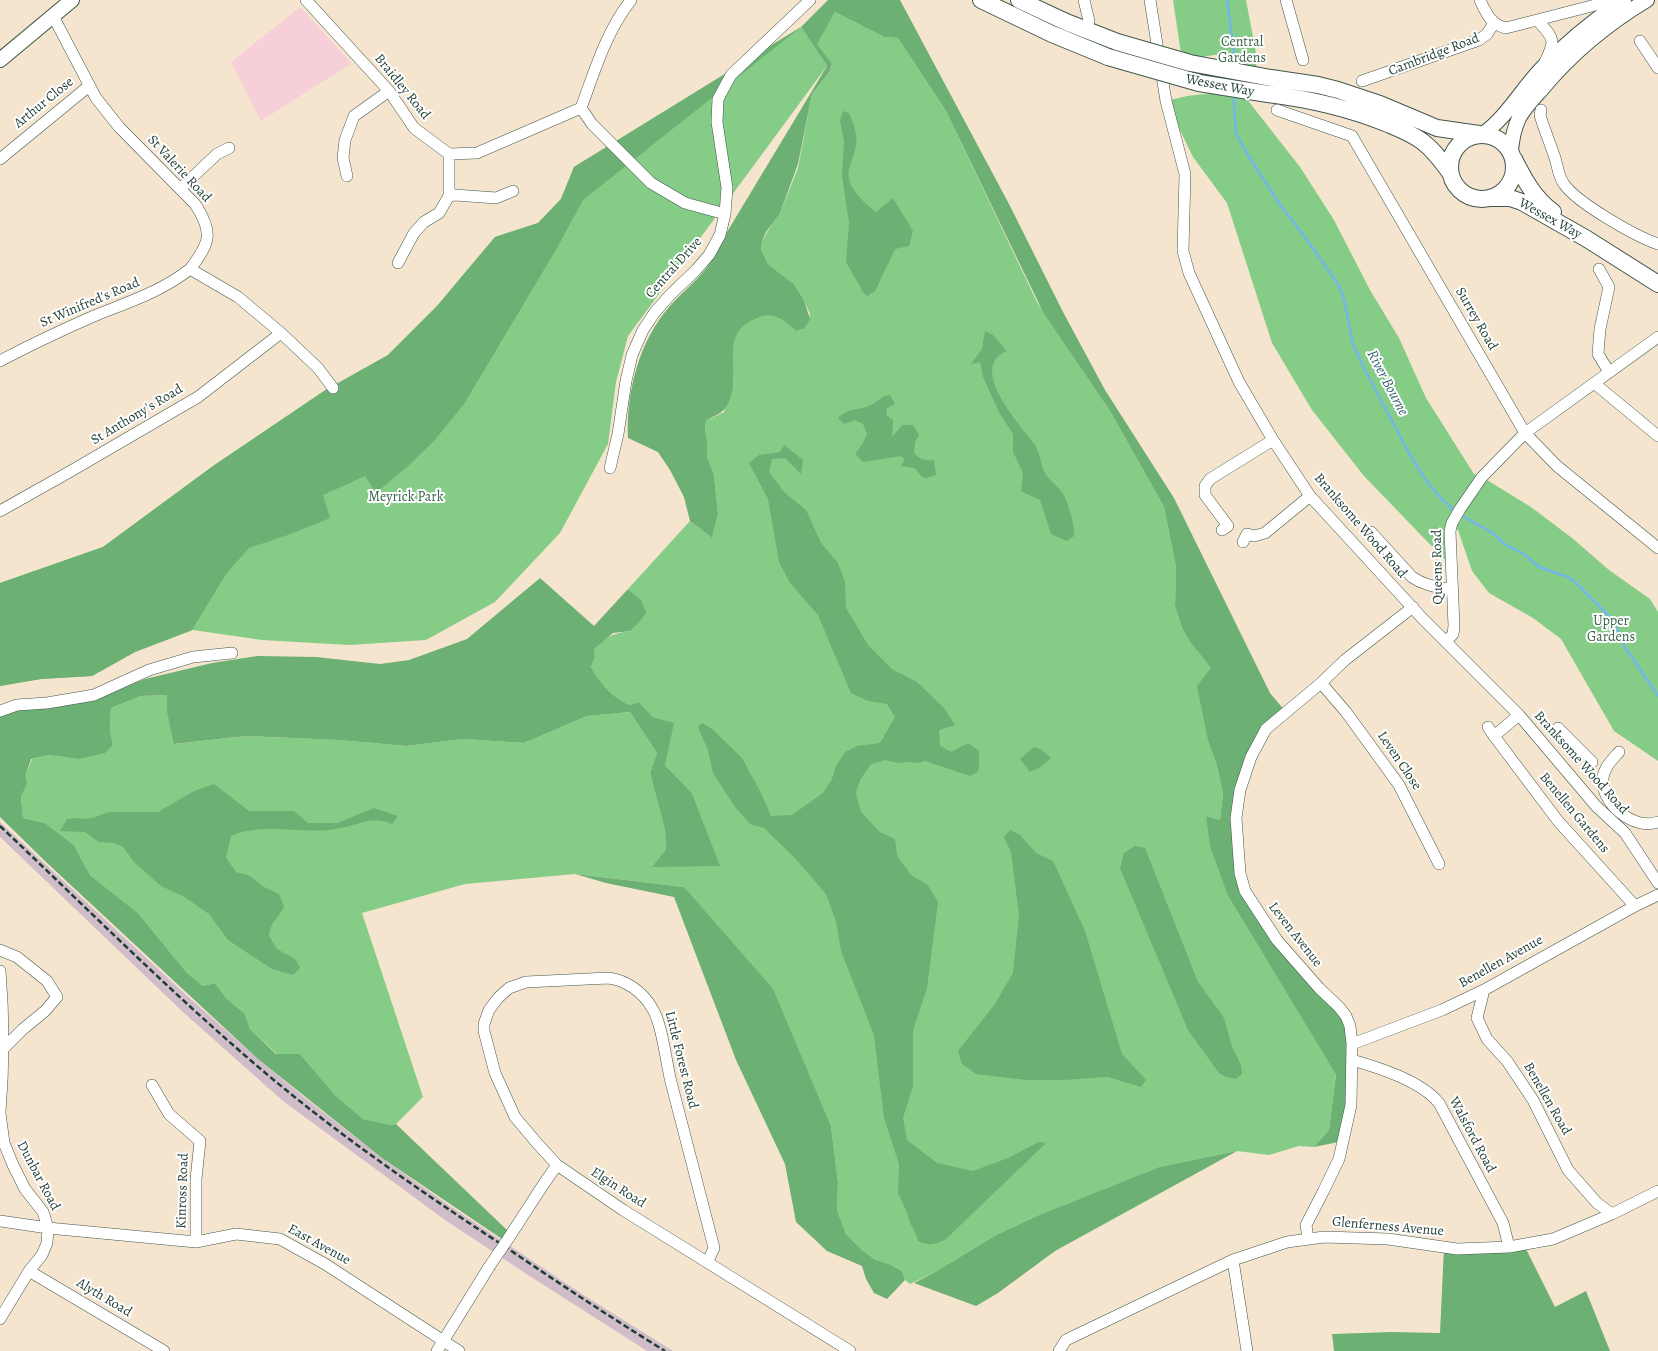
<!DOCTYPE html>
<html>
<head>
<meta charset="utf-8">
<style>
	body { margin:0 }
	canvas { display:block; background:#f6e5ce }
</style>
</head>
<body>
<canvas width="1658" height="1351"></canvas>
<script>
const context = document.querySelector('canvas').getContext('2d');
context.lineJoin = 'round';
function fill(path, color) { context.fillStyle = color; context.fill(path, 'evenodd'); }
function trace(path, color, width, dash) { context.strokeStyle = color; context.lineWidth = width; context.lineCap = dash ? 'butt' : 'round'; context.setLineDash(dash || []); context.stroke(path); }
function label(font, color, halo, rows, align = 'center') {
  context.font = font + ' Alegreya,serif'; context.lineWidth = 4; context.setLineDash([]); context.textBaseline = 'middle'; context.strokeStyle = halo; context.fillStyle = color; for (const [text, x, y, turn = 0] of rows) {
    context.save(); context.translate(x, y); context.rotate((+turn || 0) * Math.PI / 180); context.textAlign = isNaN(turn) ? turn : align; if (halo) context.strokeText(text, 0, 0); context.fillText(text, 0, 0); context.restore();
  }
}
const built = new Path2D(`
	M 300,7 L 352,63 L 261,121 L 231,62 Z`);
const industrial = new Path2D(`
	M 0,822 L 184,993 L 258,1059 L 305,1098 L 382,1158 L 450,1206 L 582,1294 L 673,1351 L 647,1351 L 528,1275 L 445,1220 L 283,1101 L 184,1013 L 0,837 Z`);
const green = new Path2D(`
	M 1173,0 L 1246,0 L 1257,58 L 1256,70 L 1228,64 L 1227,53 L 1182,60 Z
	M 835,12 L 884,37 L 898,38 L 946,111 L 1037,302 L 1110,411 L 1164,507 L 1176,567 L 1175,606 L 1182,628 L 1190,642 L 1211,668 L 1216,762 L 1223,793 L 1220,820 L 1206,816 L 1228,896 L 1336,1075 L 1329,1130 L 1314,1147 L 1299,1146 L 1269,1155 L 1237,1151 L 1159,1167 L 1039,1215 L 996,1235 L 937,1271 L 910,1284 L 905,1280 L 902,1271 L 889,1264 L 876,1260 L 862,1250 L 846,1234 L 837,1210 L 838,1182 L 831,1126 L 792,1035 L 684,887 L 575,874 L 465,884 L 362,913 L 423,1097 L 396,1124 L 391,1125 L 363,1119 L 335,1095 L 300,1054 L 277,1054 L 250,1029 L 245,1014 L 227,999 L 215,983 L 203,986 L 187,973 L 138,913 L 90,875 L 74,845 L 45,823 L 23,818 L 21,797 L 27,784 L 26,774 L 32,759 L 49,755 L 78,759 L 113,745 L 110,731 L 111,708 L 141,696 L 167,695 L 167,713 L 175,744 L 246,736 L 338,740 L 407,746 L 463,739 L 524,743 L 587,716 L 630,712 L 657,753 L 650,773 L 665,830 L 666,850 L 719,865 L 692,793 L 665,765 L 673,723 L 653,717 L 639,702 L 629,705 C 610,695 602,685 591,667 L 595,658 L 594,649 C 608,636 611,634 630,631 L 641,600 L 628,589 L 690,521 L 712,538 L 718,514 L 714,475 L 707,456 L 707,440 L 705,430 L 706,421 L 724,412 C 727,402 734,389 734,380 C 734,368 729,354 733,342 C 739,324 761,309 780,317 C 786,320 791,326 796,331 L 800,331 L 808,323 L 810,314 L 804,300 L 794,284 L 768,264 L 761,249 L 762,241 L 773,222 L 780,213 L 798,168 L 812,94 L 830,71 L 832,65 L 816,44 Z
	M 801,27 L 827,66 L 628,336 L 616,382 L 608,444 L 560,533 L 495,602 L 426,640 L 349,645 L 262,640 L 193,630 L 135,652 L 92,676 L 41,679 L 0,686 L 0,583 L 103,547 L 213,466 L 324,391 L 388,355 L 437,306 L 495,237 L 538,223 L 561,199 L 574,167 Z
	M 1213,93 L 1246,98 L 1300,167 L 1334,220 L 1370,290 L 1399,338 L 1426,398 L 1474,474 L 1482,477 L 1531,507 L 1572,538 L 1609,570 L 1650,599 L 1658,612 L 1658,761 L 1614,731 L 1561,639 L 1533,618 L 1489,593 L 1472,571 L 1458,530 L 1452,523 L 1444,533 L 1446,561 L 1364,476 L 1312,410 L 1272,343 L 1227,203 L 1193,157 L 1166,101 L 1187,96 Z`);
const forest = new Path2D(`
	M 828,0 L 900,0 L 1009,204 L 1063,312 L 1105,390 L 1174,498 L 1270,693 L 1286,712 L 1266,729 L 1240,790 L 1238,844 L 1253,904 L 1346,1016 L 1352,1060 L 1343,1141 L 1314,1147 L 1329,1130 L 1336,1075 L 1228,896 L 1210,846 L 1206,816 L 1220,820 L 1223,793 L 1216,762 L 1208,740 L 1197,686 L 1211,668 L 1190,642 L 1182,628 L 1175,606 L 1176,567 L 1164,507 L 1110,411 L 1043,312 L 946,111 L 898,38 L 884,37 L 835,12 L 817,44 L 832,64 L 830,71 L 812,94 L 798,164 L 780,213 L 766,232 L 762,241 L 761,249 L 768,264 L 794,284 L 804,300 L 810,319 C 807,326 803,331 796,331 C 786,321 774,311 759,317 C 715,334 743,370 730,399 C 724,414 719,413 706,421 L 705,430 L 707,440 L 707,456 L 714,475 L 718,514 L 712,538 L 690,521 L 684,497 L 670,470 L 658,452 L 628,438 C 626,392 639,341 670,306 C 682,292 697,281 708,266 C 712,261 715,253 718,247 L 827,66 L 801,27 L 583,200 L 557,248 L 464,404 L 434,441 L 407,467 L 376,493 L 365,476 L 323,495 L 330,518 L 291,534 L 249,548 L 226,574 L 192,630 L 135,652 L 92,676 L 41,679 L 0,686 L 0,583 L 103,547 L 213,466 L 324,391 L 388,355 L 437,306 L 495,237 L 538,223 L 561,199 L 574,167 L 801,27 Z
	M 843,111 L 849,113 C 853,122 858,135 856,146 C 854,158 845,170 850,182 C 854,194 866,204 876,212 L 893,198 L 913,231 L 909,246 L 895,249 L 875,291 L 867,296 L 863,292 L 846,262 L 849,222 L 842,176 L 844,141 L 840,121 Z
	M 985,331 L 993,335 L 1007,351 C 966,367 1021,426 1035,445 C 1040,452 1040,463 1044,471 C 1048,479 1056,485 1062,492 C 1068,501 1075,526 1074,536 L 1067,541 L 1051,534 L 1040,500 L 1021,491 L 1023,473 L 1013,452 L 1013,434 L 999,412 L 983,377 L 980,362 L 971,364 L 982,349 Z
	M 890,395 L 895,404 L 887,408 L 886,415 L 893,420 L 892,437 L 902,425 L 913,425 L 919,435 L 915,442 L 914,453 C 921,460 925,461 934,460 L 936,475 L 926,478 L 921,476 L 915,468 L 901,466 L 905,460 L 901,456 L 863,462 L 855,454 L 862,445 L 867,434 L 863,424 L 855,420 L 844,424 L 838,418 C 848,407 865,411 876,402 C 882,398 882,396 890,395 Z
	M 784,445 L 803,460 L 801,474 L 785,458 L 772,459 L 769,472 L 785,493 L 806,510 L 821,543 L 838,563 L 845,582 L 846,608 L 868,645 L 892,669 L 917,682 L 944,708 L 955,725 L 939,730 L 940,746 L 951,752 L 968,743 L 979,751 L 979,765 L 978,772 L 970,776 L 925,761 L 919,763 L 910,762 L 898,763 L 885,760 L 871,764 L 860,780 L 856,793 L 861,812 L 880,832 L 895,839 L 897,856 L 912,876 L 928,885 L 938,902 L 927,988 L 913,1030 L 913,1086 L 903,1118 L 907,1140 L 937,1163 L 973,1171 L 1008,1158 L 1039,1142 L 1046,1143 L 946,1239 C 933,1245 931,1246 918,1241 L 916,1234 L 911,1225 L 905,1208 L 898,1193 L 899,1164 L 884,1118 L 874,1035 L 841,951 L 836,921 L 826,894 L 794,857 L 764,828 L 750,824 L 735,807 L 713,773 L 708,750 L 698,727 L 702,723 L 712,729 L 742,758 L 761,793 L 771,816 L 792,815 L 823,793 L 832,779 L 836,766 L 845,752 L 857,746 L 880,743 L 895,717 L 887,704 L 868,701 L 851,693 L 818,615 L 790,583 L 779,562 L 768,499 L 749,463 L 759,455 L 780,452 Z
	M 540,578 L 594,626 L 628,589 L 641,600 L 646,613 L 640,621 L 630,631 L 613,633 L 594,649 L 595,658 L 591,667 C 602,685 610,695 629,705 L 639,702 L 653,717 L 674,723 L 665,765 L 692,793 L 720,866 L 652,867 L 666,850 L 665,830 L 650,773 L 657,753 L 630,712 L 587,716 L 524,743 L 463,739 L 407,746 L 338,740 L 246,736 L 174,744 L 167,713 L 167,695 L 141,696 L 111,708 L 110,731 L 113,745 L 105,753 L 78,759 L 49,755 L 31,759 L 26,774 L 27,784 L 21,797 L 23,818 L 45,823 L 74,845 L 90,875 L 138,913 L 187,973 L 203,986 L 215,983 L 227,999 L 245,1014 L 250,1029 L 276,1054 L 300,1054 L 335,1095 L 363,1119 L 391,1125 L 396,1124 L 507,1230 L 502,1239 L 382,1158 L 258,1059 L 47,863 L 0,817 L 0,717 L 18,710 L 88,701 L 145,679 L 212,663 L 257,656 L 316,657 L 380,664 L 409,660 L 467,639 Z
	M 1034,747 L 1040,749 L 1051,758 L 1042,766 L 1030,772 L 1020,759 Z
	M 214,784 L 249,811 L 294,811 L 308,823 L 337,823 L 374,808 L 398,816 L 392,824 C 373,815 360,824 341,828 C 306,836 265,821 231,836 L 226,858 L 236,872 L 250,876 L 262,886 L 279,894 L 284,907 C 277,920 271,921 269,936 L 277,949 L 295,959 L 300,968 L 293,975 L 272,969 L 228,940 L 209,914 L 183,896 L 161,886 L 134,862 L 123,847 L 114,843 L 99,842 L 85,832 L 60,831 L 67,819 L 74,818 L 83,819 L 92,818 L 109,812 L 158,812 L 194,791 Z
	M 1010,830 L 1020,835 L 1036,853 L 1053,861 L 1085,931 L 1122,1054 L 1146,1080 L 1141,1087 L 1108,1077 L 1063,1080 L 1026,1080 L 976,1074 L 962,1064 L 958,1051 L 995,1004 L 1013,973 L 1019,915 L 1011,852 L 1004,837 Z
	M 1135,846 L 1145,848 L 1198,982 L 1224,1018 L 1232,1047 L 1241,1065 L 1242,1074 L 1236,1079 L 1226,1077 L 1219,1073 L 1188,1030 L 1120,868 L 1124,853 Z
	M 575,874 L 684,887 L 773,989 L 831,1126 L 838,1182 L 837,1210 L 846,1234 L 862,1250 L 876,1260 L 889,1264 L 902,1271 L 905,1280 L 887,1299 L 874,1293 L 866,1279 L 862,1266 L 827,1251 L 796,1222 L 785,1164 L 736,1060 L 674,897 L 606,883 Z
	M 1237,1151 L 1055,1251 L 998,1293 L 976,1306 L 914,1283 L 937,1271 L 996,1235 L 1039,1215 L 1159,1167 Z
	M 1524,1245 L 1555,1307 L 1586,1291 L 1610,1351 L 1334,1351 L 1332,1334 L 1391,1332 L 1440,1333 L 1444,1247 Z`);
const stream = new Path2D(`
	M 1227,0 L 1236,65
	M 1234,94 L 1234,104 L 1236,133 L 1243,147 L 1278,202 L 1307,240 L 1338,284 L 1344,299 L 1353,344 L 1364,368 L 1410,455 L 1425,479 L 1438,495 L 1455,512
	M 1459,514 L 1493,533 L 1504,544 L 1524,554 L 1539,567 L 1568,577 L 1575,582 L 1608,615 L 1619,633 L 1625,647 L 1658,696`);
const minor = new Path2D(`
	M 306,0 L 389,91 L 414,128 L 449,154 L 477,153 L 581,108 C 595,70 606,32 631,0
	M 1084,0 L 1089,21
	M 1150,0 L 1166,101 L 1185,174 L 1183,251 L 1189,273 L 1239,382 L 1273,440 L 1310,496 L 1422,618 L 1519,715 L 1596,806 L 1625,833 L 1658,883
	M 1286,0 L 1303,60
	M 1480,0 C 1486,13 1491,25 1506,28 L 1615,0
	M 53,16 L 96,98 L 119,127 L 195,204 C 214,233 210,243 190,269 L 238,297 L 281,333 L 318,368 L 333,388
	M 1538,21 C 1554,39 1556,39 1545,62
	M 1640,41 L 1658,68
	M 1362,81 L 1479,40 L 1487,34 L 1494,23
	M 581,108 L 592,124 L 651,183 L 685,203 L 725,214
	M 1277,110 L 1352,136 L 1525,433 L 1557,466 L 1658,548
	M 1541,110 L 1540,115 C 1544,129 1550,143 1555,158 C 1558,167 1558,176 1564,184 C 1577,203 1635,236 1658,244
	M 0,159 L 89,86
	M 347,176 L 343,158 L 345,140 L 354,116 L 389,91
	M 181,188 L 217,154 L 229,148
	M 449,196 L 455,195 L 496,198 L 513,191
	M 398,263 L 414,233 L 424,222 L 439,213 L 449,196 L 449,154
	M 1599,269 L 1609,287 L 1600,329 L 1598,354 L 1609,372
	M 0,361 C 30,345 62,330 94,316 C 128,302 161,292 190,269
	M 1594,383 L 1658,436
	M 610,468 L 618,434 L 626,381 L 632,355 L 643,330 L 655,312 L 670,295 L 696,270 L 709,255 L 720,235 L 725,214 L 727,188 L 717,122 L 718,99 L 731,75 L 810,0
	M 0,511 L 71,471 L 198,397 L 281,333
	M 1222,530 L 1228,526 L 1205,495 L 1205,486 L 1210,479 L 1273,440
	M 1371,532 L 1412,577 C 1425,586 1438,587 1453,590
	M 1243,542 L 1247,534 L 1254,536 L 1265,533 L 1310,496
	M 1446,642 L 1453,634 L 1454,626 L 1450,531 L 1452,523 L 1460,509 L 1482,477 L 1525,433 L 1658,337
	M 1321,683 L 1346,712 L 1399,785 L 1439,864
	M 0,711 L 17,705 L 47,703 L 94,695 L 149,670 L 193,657 L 232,653
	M 1519,715 L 1494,736 L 1558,821 L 1635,906
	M 1488,727 L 1494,736
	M 1558,728 L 1592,762
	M 1619,752 C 1613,759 1604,767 1603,778 C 1600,803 1634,831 1658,822
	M 0,950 L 17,957 L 47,981 L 57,997 L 45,1011 L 23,1029 L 4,1048
	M 0,971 C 4,1018 4,1064 0,1112
	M 1484,990 L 1477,1018 L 1487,1039 L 1507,1061 L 1533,1100 L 1568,1170 L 1597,1203 L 1612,1214
	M 1352,1044 L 1442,1010 L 1484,990 L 1635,906 L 1658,895
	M 1352,1060 C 1380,1068 1421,1081 1439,1103 L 1503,1223 L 1509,1247
	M 152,1085 L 169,1114 L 200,1141 L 196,1179 L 196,1242
	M 0,1113 L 4,1143 L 13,1165 L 25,1189 L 43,1212 L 48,1228 L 47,1243 L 42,1255 L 29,1271 L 0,1319
	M 0,1221 L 48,1228 L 196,1242 L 236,1234 L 280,1239 L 325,1264 L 459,1351
	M 508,1239 L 543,1185 L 557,1165
	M 1308,1239 L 1306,1225 L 1323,1192 L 1339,1159 L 1351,1105 L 1352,1044 L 1350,1026 L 1346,1016 L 1339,1007 L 1319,988 L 1277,940 L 1245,891 L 1240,873 L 1236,818 L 1240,790 L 1251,757 L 1266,729 L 1321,683 L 1345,660 L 1413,607
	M 1233,1260 L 1247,1351
	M 708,1261 L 714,1248 C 700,1192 685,1137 671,1082 C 666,1062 662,1023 652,1008 C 643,992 626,980 608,978 L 526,982 L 509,988 L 498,998 L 489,1010 L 484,1024 L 484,1031 L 495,1073 L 515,1117 L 536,1142 L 557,1165 L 623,1210 L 850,1351
	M 29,1271 L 164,1351
	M 437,1351 L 489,1267
	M 1059,1351 L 1066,1340 L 1233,1260 L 1287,1242 L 1324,1237 L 1388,1239 L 1457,1249 L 1509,1247 L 1553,1239 L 1612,1214 L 1658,1191`);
const major = new Path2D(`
	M 0,60 L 72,0
	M 1483,134 C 1508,116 1522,88 1544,66 C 1568,41 1595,19 1624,0
	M 1511,150 C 1512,140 1514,128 1519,118 C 1525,107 1534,98 1542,89 C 1572,53 1607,24 1647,0`);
const highway = new Path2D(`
	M 981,0 L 1052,34 L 1108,57
	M 1019,0 L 1066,22 L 1117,42
	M 1271,78 L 1318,85 L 1338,90 L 1380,104 L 1437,128 L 1479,134
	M 1268,94 C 1309,99 1349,108 1388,124 C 1400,129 1413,134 1423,142 C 1435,151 1443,163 1451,174
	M1450 167a32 32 0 1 1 64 0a32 32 0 1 1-64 0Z
	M 1514,159 C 1524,179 1534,198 1553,212
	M 1491,198 L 1510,198 L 1522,202 L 1587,239 L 1658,284`);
const rail = new Path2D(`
	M 0,826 C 89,910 175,997 269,1076 C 343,1138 423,1193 504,1246 C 557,1282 610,1317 665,1351`);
const minorBridge = new Path2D(`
	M 489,1267 L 508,1239`);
const highwayBridge = new Path2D(`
	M 1117,42 L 1190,63 L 1271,78
	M 1108,57 L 1199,83 L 1268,94`);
const parkNames = [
	["Central",1242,43],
	["Gardens",1242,59],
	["Meyrick Park",406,498],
	["Upper",1611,622],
	["Gardens",1611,638]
];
const streetNames = [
	["Cambridge Road",1434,55,-21],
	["Wessex Way",1220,86,11],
	["Braidley Road",402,87,51],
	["Arthur Close",44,103,-39],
	["St Valerie Road",179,169,47],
	["Wessex Way",1550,219,29],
	["Central Drive",674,268,-48],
	["St Winifred's Road",90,303,-23],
	["Surrey Road",1476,319,60],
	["St Anthony's Road",137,415,-31],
	["Branksome Wood Road",1360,526,49],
	["Queens Road",1438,567,-91],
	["Leven Close",1399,761,56],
	["Branksome Wood Road",1581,763,48],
	["Benellen Gardens",1574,813,50],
	["Leven Avenue",1295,935,52],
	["Benellen Avenue",1501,962,-29],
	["Little Forest Road",681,1060,76],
	["Benellen Road",1547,1099,60],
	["Walsford Road",1472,1135,62],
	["Dunbar Road",38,1176,62],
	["Elgin Road",618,1188,33],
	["Kinross Road",183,1191,-88],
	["Glenferness Avenue",1388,1227,5],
	["East Avenue",319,1245,29],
	["Alyth Road",104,1298,31]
];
const waterNames = [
	["River Bourne",1387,383,62]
];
fill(built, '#f6cfd8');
fill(industrial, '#d1bdca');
fill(green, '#85cc87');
fill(forest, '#6cb074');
trace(stream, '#72b7e9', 2.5);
trace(minor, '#3f564b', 12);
trace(major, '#3f564b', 16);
trace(highway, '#3f564b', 18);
trace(minor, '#fff', 11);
trace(major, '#fff', 14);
trace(highway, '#fff', 16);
trace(rail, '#1f3d34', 2.5, [6, 3]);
trace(minorBridge, '#3f564b', 12, []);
trace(highwayBridge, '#3f564b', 18, []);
trace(minorBridge, '#fff', 11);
trace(highwayBridge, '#fff', 16);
label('14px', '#386149', '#fff', parkNames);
label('14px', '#1f3d34', '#fff', streetNames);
label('italic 15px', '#38626a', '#fff', waterNames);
</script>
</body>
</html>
